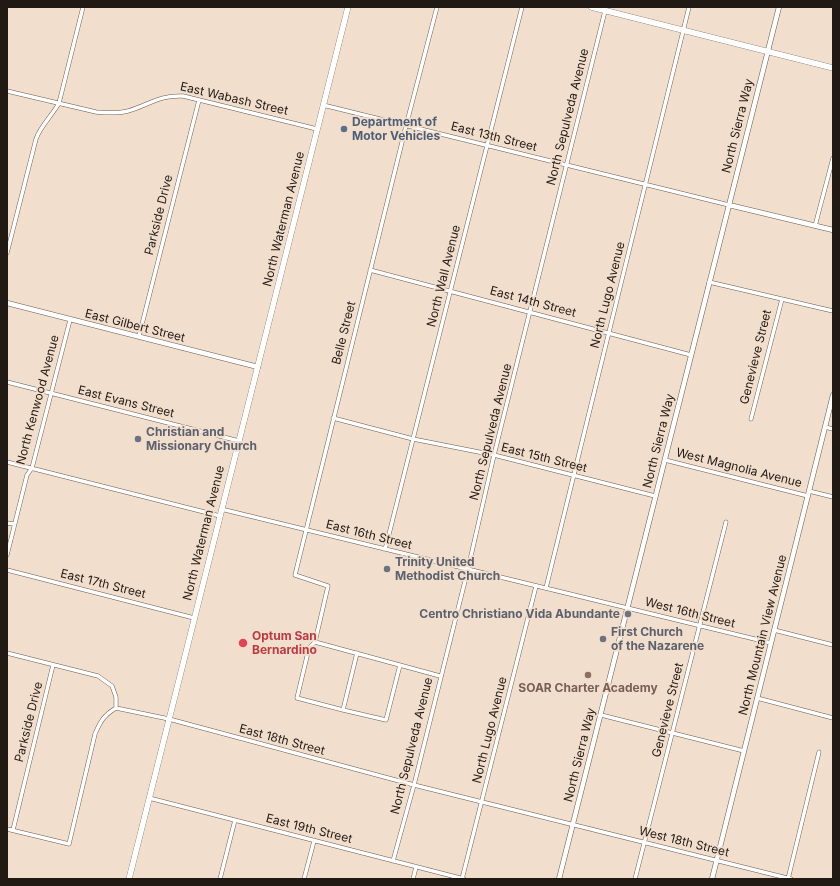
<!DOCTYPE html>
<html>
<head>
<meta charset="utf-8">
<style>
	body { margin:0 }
	#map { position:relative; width:840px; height:886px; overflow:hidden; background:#f2decd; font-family:Inter,sans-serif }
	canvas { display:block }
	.frame { position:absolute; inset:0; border:8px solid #211a14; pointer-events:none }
</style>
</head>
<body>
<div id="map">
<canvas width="840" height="886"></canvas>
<div class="frame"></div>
</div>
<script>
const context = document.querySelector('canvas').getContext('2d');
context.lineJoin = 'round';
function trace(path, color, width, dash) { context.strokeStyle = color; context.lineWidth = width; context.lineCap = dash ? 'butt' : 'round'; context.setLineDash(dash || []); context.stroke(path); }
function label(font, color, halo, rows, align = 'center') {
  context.font = font + ' Inter,sans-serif'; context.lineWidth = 3.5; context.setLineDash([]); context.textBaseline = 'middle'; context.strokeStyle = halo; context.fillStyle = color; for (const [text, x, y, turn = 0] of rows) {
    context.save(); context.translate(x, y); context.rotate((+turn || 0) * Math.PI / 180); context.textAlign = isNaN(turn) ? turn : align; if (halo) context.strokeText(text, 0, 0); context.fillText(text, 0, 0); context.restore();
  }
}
const minor = new Path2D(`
	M 7,91 L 96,112 C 106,113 117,114 128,111 C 149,105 158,95 183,96 L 317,129
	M 323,105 L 729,205
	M 815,226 L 833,158
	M 7,253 L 36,139 C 41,125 52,116 59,103 L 83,7
	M 370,270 L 691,355
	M 709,282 L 833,311
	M 139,336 L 199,100
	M 7,382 L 239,441
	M 333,418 L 413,439 L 494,455 L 655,496
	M 751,419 L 782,299
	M 825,427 L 833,429
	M 665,460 L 808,496
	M 7,462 L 220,516
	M 809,491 L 833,497
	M 221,509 L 771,643
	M 7,523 L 14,524
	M 384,549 L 386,546 L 522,7
	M 7,555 L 27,475 L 32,468 L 70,320
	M 7,570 L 194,618
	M 546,588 L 689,7
	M 774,630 L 833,645
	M 315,642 L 328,586 L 295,575 L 406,126 L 437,7
	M 315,642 L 440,676
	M 315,642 L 309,648 L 297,698 L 343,710
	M 7,653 L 98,676 L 112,686 L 116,697 L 116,708 L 169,719 L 414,785 L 791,879
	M 357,653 L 343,710 L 386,720 L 400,665
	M 757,698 L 833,718
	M 601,715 L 744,751
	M 149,798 L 464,879
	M 7,829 L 69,844 L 95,734 C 100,722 104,715 116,708
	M 13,830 L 53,665
	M 393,861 L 414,785 L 468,569 L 494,455 L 606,7
	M 220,879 L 235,820
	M 304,879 L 314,841
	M 413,879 L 416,867
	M 462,879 L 536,586
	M 635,879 L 726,522
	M 788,879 L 819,752`);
const tertiary = new Path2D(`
	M 729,205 L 833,230
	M 7,303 L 258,367
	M 559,879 L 779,7
	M 712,879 L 833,395`);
const primary = new Path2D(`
	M 591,7 L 833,68
	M 129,879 L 348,7`);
const markers = [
	[344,129,4,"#5c6f8a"],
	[138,439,4,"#6b7280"],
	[387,569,4,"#6b7280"],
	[628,614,4,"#6b7280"],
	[603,639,4,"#6b7280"],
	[243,643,5,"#e0444e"],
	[588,675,4,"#8d6e63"]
];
const streetNames = [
	["East Wabash Street",234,99,13],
	["North Sepulveda Avenue",568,117,-76],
	["North Sierra Way",738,126,-76],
	["East 13th Street",494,137,14],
	["Parkside Drive",159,215,-76],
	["North Waterman Avenue",284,219,-76],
	["North Wall Avenue",444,276,-76],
	["North Lugo Avenue",608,295,-76],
	["East 14th Street",533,302,15],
	["East Gilbert Street",135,326,14],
	["Belle Street",344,333,-76],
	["Genevieve Street",756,357,-76],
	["North Kenwood Avenue",38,400,-75],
	["East Evans Street",126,402,14],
	["North Sepulveda Avenue",491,432,-76],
	["North Sierra Way",659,441,-76],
	["East 15th Street",544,458,14],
	["West Magnolia Avenue",739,468,14],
	["North Waterman Avenue",204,533,-76],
	["East 16th Street",369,535,14],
	["East 17th Street",103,584,14],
	["West 16th Street",690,613,14],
	["North Mountain View Avenue",763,635,-76],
	["Genevieve Street",668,710,-76],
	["Parkside Drive",29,722,-76],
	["North Lugo Avenue",490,730,-76],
	["East 18th Street",282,740,15],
	["North Sepulveda Avenue",412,746,-76],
	["North Sierra Way",580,755,-76],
	["East 19th Street",309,829,14],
	["West 18th Street",684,842,14]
];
const serviceNames = [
	["Department of",352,122],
	["Motor Vehicles",352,136]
];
const worshipNames = [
	["Christian and",146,432],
	["Missionary Church",146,446],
	["Trinity United",395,562],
	["Methodist Church",395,576],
	["Centro Christiano Vida Abundante",620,614,"right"],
	["First Church",611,632],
	["of the Nazarene",611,646]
];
const healthNames = [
	["Optum San",252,636],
	["Bernardino",252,650]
];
const educationNames = [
	["SOAR Charter Academy",588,688]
];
trace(minor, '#6b5a4b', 4.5);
trace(tertiary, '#6b5a4b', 5.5);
trace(primary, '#6b5a4b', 6);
trace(minor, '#fff', 3.5);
trace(tertiary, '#fff', 4.5);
trace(primary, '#fff', 5.5);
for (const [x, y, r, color] of markers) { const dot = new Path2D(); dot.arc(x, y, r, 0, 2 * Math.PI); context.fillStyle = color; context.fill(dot); trace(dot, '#f2decd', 1.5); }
label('12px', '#211a14', '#f2decd', streetNames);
label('bold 12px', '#4e5e75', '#f2decd', serviceNames, 'left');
label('bold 12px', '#5b616d', '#f2decd', worshipNames, 'left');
label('bold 12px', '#be3a42', '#f2decd', healthNames, 'left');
label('bold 12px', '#785e54', '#f2decd', educationNames);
</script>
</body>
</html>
